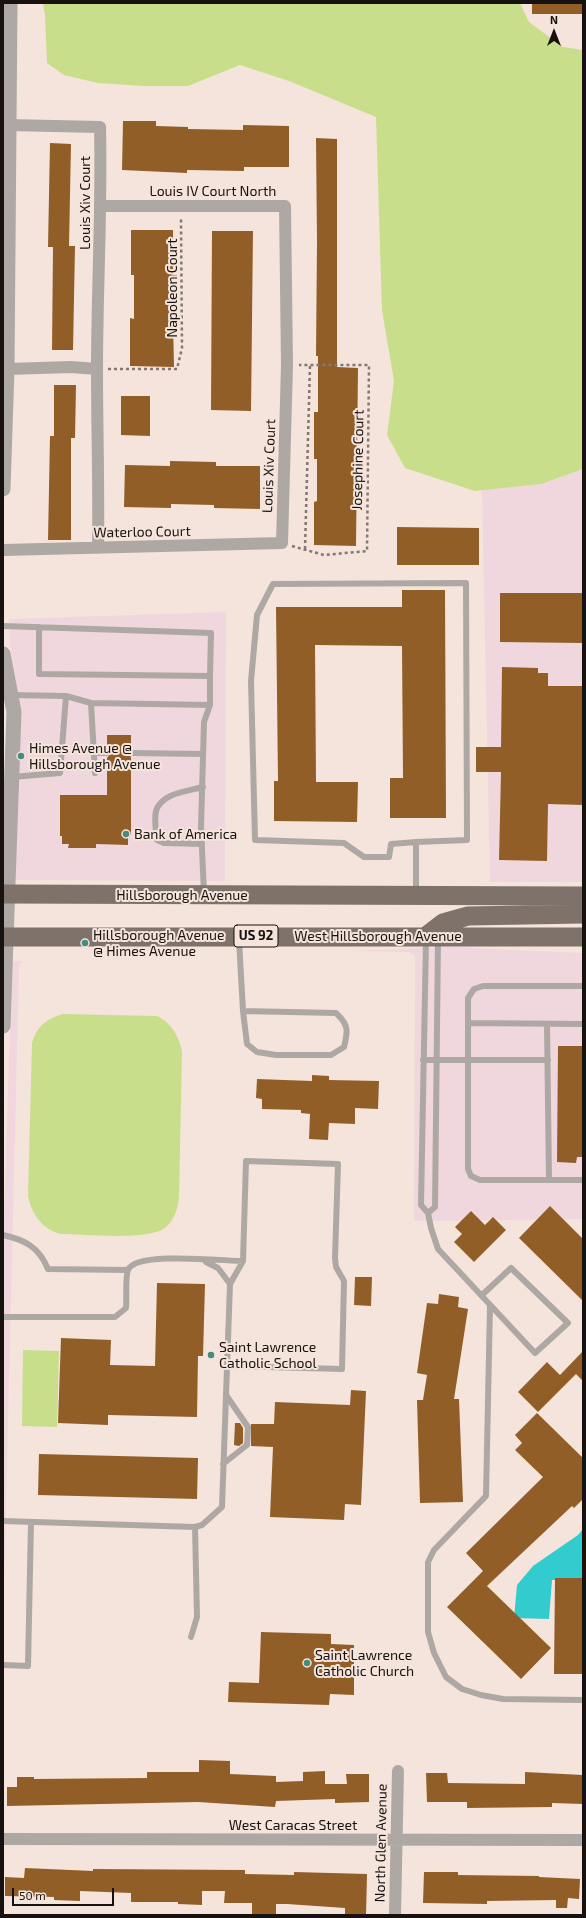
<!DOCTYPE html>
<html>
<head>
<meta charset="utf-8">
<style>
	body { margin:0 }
	#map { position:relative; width:586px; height:1918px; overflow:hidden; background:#f5e4dc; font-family:"Exo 2",sans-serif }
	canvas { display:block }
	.frame { position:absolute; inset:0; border:4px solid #17120f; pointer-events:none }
	.north { position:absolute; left:534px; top:12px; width:40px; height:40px; -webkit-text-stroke:3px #f5e4dc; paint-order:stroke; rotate:0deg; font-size:11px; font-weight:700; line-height:16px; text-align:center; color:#17120f }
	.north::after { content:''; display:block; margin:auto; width:14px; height:18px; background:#17120f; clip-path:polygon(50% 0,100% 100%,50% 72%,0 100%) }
	.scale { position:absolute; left:12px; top:1888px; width:102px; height:18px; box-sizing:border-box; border:2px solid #17120f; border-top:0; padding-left:5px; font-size:12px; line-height:14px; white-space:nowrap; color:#17120f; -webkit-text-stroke:3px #f5e4dc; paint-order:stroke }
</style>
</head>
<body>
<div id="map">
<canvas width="586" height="1918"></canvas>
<div class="frame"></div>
<div class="north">N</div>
<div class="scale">50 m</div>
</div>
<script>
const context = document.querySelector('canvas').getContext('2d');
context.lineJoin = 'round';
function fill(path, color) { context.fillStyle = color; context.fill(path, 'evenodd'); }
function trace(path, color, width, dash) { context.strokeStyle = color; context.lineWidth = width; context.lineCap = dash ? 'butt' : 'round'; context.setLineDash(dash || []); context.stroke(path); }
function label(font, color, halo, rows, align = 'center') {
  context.font = font + ' "Exo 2",sans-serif'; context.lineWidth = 4; context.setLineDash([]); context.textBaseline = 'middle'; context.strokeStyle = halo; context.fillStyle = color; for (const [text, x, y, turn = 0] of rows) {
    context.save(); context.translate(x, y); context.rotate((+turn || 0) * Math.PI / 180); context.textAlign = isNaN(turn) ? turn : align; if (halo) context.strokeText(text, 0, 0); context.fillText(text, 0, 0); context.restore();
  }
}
const commercial = new Path2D(`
	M 583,469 L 583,882 L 490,882 L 482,490 L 541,484 Z
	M 226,612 L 225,881 L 15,880 L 10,653 L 12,648 L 10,647 L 9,619 Z
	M 448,947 L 583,953 L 583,1219 L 414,1221 L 415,956 L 409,952 L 350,951 Z
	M 12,961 L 22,961 L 19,967 L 3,1629 L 3,1255 Z`);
const green = new Path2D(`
	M 43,3 L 520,3 L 529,22 L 563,47 L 583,50 L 583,469 L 541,484 L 475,491 L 405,468 L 387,435 L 394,381 L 382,310 L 376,117 L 289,81 L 240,65 L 188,86 L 145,86 L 98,83 L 64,75 L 47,63 L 45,15 Z
	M 63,1014 L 157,1016 C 171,1022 179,1037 182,1051 L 179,1198 C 178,1208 174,1221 165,1228 C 147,1241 84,1234 61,1234 C 42,1229 32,1215 28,1196 L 32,1043 C 37,1026 46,1019 63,1014 Z
	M 23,1350 L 59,1351 L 57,1427 L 22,1426 Z`);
const water = new Path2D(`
	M 583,1529 L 583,1580 L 552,1580 L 549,1619 L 514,1618 L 517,1585 L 533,1566 L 578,1535 Z`);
const building = new Path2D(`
	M 532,3 L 583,3 L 583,14 L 532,14 Z
	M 123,121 L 156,121 L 156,126 L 188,127 L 188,129 L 243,130 L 243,125 L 289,126 L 289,167 L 244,167 L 244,171 L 187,170 L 187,173 L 122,170 Z
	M 316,138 L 337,139 L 337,367 L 358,368 L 356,546 L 314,545 L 314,502 L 317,501 L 317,459 L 314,459 L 314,412 L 318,412 L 318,356 L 316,356 L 317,242 Z
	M 50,143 L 71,144 L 69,246 L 75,246 L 73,350 L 52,350 L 53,247 L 48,247 Z
	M 131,230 L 173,230 L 173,275 L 177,275 L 177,321 L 173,321 L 174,367 L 130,366 L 130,318 L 134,319 L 134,275 L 131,275 Z
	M 212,231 L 253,231 L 251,411 L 211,410 Z
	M 54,385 L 76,385 L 75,438 L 71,438 L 71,540 L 48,540 L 50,436 L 54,436 Z
	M 121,396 L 150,396 L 150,436 L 121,435 Z
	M 170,461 L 216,462 L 216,466 L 260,466 L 260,509 L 214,508 L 214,505 L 171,504 L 171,508 L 124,507 L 125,465 L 170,466 Z
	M 397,527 L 479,528 L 479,565 L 397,565 Z
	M 402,590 L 445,590 L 446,818 L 390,818 L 390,778 L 403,778 L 402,646 L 315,645 L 316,782 L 358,782 L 357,822 L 274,821 L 274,781 L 278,781 L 276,607 L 402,607 Z
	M 500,593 L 583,593 L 583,643 L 500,642 Z
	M 502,667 L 538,668 L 538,673 L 548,673 L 548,686 L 583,686 L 583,805 L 548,804 L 547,861 L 499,860 L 501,772 L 476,772 L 476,747 L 501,747 Z
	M 107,735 L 131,735 L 131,749 L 127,753 L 131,757 L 131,835 L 128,835 L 128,845 L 96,844 L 96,848 L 68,848 L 69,844 L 62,844 L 62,836 L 60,836 L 60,795 L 107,795 L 107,758 L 111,753 L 111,750 L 107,748 Z
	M 558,1046 L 583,1046 L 583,1157 L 577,1157 L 576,1163 L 557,1162 Z
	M 312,1075 L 329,1076 L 329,1080 L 379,1081 L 378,1109 L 355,1108 L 355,1124 L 329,1123 L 328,1140 L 309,1139 L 310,1114 L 301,1113 L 301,1110 L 262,1109 L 262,1099 L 256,1098 L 257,1079 L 312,1081 Z
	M 550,1206 L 583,1239 L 583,1301 L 519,1238 Z
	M 471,1211 L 485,1225 L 493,1217 L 506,1230 L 474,1262 L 454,1242 L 462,1234 L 455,1227 Z
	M 355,1277 L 372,1277 L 371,1306 L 354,1305 Z
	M 157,1283 L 205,1284 L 203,1356 L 198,1356 L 197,1417 L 108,1415 L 108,1425 L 58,1423 L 61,1338 L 111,1340 L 110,1365 L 155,1366 Z
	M 439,1294 L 459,1297 L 458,1307 L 468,1309 L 454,1399 L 459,1399 L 463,1502 L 420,1503 L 417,1400 L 423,1400 L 427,1375 L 417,1373 L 427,1303 L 438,1304 Z
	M 583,1351 L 583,1381 L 576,1374 L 538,1412 L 518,1392 L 547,1362 L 560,1375 Z
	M 351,1390 L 366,1391 L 361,1505 L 345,1504 L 344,1520 L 270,1517 L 273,1447 L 251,1446 L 251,1424 L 274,1424 L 275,1402 L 350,1405 Z
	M 537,1413 L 583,1458 L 583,1499 L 574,1508 L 572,1506 L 487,1586 L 551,1648 L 521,1679 L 447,1607 L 483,1571 L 466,1553 L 543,1477 L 515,1450 L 522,1443 L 515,1435 Z
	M 235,1423 L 240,1423 L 243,1428 L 243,1443 L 239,1446 L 234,1445 Z
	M 39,1454 L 198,1458 L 197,1499 L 38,1495 Z
	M 555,1578 L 583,1578 L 583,1674 L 554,1674 Z
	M 261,1632 L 331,1634 L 331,1644 L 354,1645 L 354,1695 L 330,1694 L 329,1705 L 228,1702 L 229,1682 L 259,1683 Z
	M 199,1760 L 230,1761 L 230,1774 L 276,1776 L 276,1782 L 303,1781 L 303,1772 L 325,1771 L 325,1784 L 347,1784 L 346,1774 L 369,1774 L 369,1802 L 335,1803 L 335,1799 L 276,1801 L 275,1807 L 198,1802 L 7,1806 L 7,1787 L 17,1787 L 17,1777 L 34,1777 L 34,1779 L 147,1778 L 147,1772 L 199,1772 Z
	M 525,1772 L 583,1775 L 583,1804 L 552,1803 L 552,1807 L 467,1808 L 467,1802 L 427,1802 L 426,1773 L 447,1773 L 448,1783 L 525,1784 Z
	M 25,1868 L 93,1871 L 93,1869 L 245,1870 L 245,1874 L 294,1875 L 294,1872 L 367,1874 L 366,1915 L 345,1915 L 345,1908 L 287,1904 L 276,1904 L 276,1914 L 252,1914 L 252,1903 L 224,1903 L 225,1891 L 202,1891 L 202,1905 L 178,1904 L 178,1902 L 131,1902 L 131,1893 L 80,1891 L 80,1901 L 54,1900 L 54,1897 L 5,1896 L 5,1877 L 24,1878 Z
	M 424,1872 L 458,1872 L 458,1875 L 539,1876 L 539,1877 L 580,1879 L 579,1899 L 568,1898 L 567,1908 L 556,1908 L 556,1900 L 487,1901 L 487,1904 L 423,1903 Z`);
const path = new Path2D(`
	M 108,369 L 177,369 L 182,348 L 181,218
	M 292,546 L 324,555 L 367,551 L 369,365 L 299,365
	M 305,549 L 310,365`);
const service = new Path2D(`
	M 3,626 L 211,633 L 210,676 L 39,674 L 39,627
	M 11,695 L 66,696 L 91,703 L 95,773
	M 91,703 L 210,705
	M 94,753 L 107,753
	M 131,753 L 203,754
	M 12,777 L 60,773 L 66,696
	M 416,842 L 391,844 L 389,857 L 364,857 L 344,843 L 255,840 L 251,681 L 257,615 L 273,584 L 466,583 L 467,840 L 416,842 L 416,894
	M 202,844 L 164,843 L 157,840 C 156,832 154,819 156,811 C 161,793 188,791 203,787
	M 204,893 L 201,827 L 204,722 L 210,705 L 210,676
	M 239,940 L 243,1011 L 247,1044 L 257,1052 L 276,1055 L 331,1055 L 344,1047 C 348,1031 349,1025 336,1013 L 243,1011
	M 426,940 L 421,1205 L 428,1213 L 431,1228 L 438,1249 L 535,1353 L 568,1323 L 511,1268 L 482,1295
	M 583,986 L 483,986 L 474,989 L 468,998 L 468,1169 L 471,1176 L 480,1180 L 583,1180
	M 468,1023 L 583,1024
	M 547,1024 L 549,1180
	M 423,1060 L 548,1060
	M 428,1213 L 435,1207 L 438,940
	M 3,1235 C 25,1240 39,1247 48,1269 L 128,1270
	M 206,1262 L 218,1268 L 230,1284
	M 490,1305 L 486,1496 L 434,1550 L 428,1562 L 428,1632 L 434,1653 L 446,1677 L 462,1689 L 481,1695 L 503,1699 L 583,1700
	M 3,1317 L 115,1317 L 126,1308 C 127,1298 125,1278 128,1270 C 136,1251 223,1261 243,1261
	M 223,1464 L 247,1445 L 248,1427 L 226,1395
	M 3,1521 L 195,1527 L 202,1525 L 222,1507 L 230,1284 L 243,1261 L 246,1161 L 338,1164 L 335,1258 L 336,1267 L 344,1281 L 342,1369 L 227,1366
	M 191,1637 L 197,1617 L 195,1527
	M 3,1665 L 28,1666 L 31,1522`);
const minor = new Path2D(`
	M 8,125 L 100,127 C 102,208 97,289 97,369 C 97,429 99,488 98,548
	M 7,369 L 71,367 L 97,369
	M 3,550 L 282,543 L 287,365 L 285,206 L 101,206
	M 3,1839 L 583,1840
	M 395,1915 L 398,1771`);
const tertiary = new Path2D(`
	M 3,489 L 7,369 L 10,3
	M 3,654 L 14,712 L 3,1026`);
const primary = new Path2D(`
	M 3,894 L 583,896
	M 426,936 L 443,923 L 468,916 L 583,914
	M 3,937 L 583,937`);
const markers = [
	[21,756,4,"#468b80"],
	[126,834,4,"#468b80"],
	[85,943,4,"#468b80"],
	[211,1355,4,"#468b80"],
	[307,1663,4,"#468b80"]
];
const shields = [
	[256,936,44]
];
const shieldNames = [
	["US 92",256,936]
];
const streetNames = [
	["Louis IV Court North",213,191],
	["Louis Xiv Court",85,203,-90],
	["Napoleon Court",172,288,-90],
	["Josephine Court",358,460,-89],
	["Louis Xiv Court",269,466,-88],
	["Waterloo Court",142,532,-1],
	["Hillsborough Avenue",182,895],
	["West Hillsborough Avenue",378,936],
	["West Caracas Street",293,1825],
	["North Glen Avenue",381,1843,-89]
];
const poiNames = [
	["Himes Avenue @",29,748],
	["Hillsborough Avenue",29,764],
	["Bank of America",134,834],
	["Hillsborough Avenue",93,935],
	["@ Himes Avenue",93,951],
	["Saint Lawrence",219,1347],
	["Catholic School",219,1363],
	["Saint Lawrence",315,1655],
	["Catholic Church",315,1671]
];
fill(commercial, '#f0d6dd');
fill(green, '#c8de8b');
fill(water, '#32ccce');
fill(building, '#925e27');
trace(path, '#827771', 2.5, [3, 3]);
trace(service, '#aea8a4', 6);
trace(minor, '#aea8a4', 12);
trace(tertiary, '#aea8a4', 15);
trace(primary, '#7e726b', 19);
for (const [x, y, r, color] of markers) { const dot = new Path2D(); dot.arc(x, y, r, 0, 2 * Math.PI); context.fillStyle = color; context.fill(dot); trace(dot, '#f5e4dc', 1.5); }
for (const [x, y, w] of shields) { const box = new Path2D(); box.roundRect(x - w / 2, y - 11, w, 22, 3); context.fillStyle = '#f5e4dc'; context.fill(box); trace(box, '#17120f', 1); }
label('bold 13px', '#17120f', null, shieldNames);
label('14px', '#17120f', '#f5e4dc', streetNames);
label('14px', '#17120f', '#f5e4dc', poiNames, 'left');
</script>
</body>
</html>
